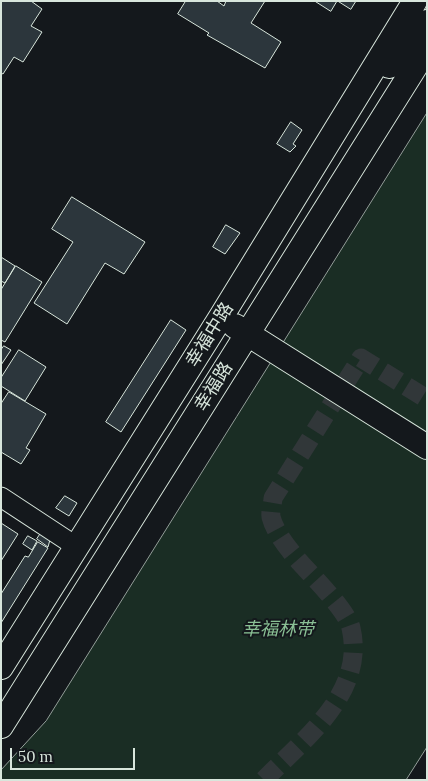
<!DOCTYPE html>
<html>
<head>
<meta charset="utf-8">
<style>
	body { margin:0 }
	#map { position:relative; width:428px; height:781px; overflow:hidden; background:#14181c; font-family:Lora,serif }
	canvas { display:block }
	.frame { position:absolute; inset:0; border:2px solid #d8e6dc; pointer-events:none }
	.scale { position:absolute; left:10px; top:748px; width:125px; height:22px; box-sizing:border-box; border:2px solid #d8e6dc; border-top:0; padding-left:6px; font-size:15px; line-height:18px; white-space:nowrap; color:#d8e6dc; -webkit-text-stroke:4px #14181c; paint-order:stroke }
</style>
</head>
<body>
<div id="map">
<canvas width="428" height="781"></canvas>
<div class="frame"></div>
<div class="scale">50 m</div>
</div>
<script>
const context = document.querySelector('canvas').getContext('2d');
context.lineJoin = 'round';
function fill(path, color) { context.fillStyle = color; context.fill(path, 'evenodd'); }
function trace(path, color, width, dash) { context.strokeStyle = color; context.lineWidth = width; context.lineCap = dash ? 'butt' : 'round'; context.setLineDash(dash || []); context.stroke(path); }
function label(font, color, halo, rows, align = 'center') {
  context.font = font + ' Lora,"Noto Sans SC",serif'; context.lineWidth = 4; context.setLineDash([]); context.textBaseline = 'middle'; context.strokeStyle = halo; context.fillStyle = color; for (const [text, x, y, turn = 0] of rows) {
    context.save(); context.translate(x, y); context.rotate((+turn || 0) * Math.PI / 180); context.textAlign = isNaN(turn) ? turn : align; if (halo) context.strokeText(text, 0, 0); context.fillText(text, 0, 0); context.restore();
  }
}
const green = new Path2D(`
	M 427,113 L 427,747 L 406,780 L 1,780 L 1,770 L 46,721 Z`);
const building = new Path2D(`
	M 1,1 L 31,1 L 42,9 L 31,26 L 42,32 L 23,62 L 14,57 L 3,74 L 1,73 Z
	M 186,1 L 217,1 L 224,6 L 226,1 L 265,1 L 251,23 L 281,42 L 265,68 L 207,35 L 209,33 L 178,14 Z
	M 315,1 L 337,1 L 331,11 Z
	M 338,1 L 356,1 L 351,9 Z
	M 291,122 L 302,130 L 293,144 L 296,146 L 290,152 L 277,144 Z
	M 72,197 L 145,242 L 124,274 L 105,263 L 67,324 L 34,303 L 73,242 L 52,229 Z
	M 226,225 L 240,233 L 225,254 L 213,247 Z
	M 1,257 L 15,266 L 5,283 L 1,281 Z
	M 16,266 L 42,282 L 5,342 L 1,340 L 1,290 Z
	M 171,320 L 186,330 L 121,432 L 106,422 Z
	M 4,346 L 11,350 L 1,365 L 1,350 Z
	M 19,350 L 46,367 L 25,401 L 1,386 L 1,378 Z
	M 9,392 L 46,414 L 26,448 L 30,450 L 21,464 L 1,452 L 1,404 Z
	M 65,496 L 77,503 L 69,516 L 56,508 Z
	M 1,523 L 18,534 L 1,561 Z
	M 43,530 L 51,536 L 48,547 L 37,539 Z
	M 28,536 L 37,541 L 32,550 L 23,544 Z
	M 38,542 L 48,548 L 1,623 L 1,594 L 25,556 L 28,557 Z`);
const minorTunnel = new Path2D(`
	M 264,780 C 304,739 366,693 351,628 C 347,610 310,574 297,559 C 287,547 275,532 271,517 C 270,511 273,503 273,498 L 361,358 L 427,399`);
const minor = new Path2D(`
	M 1,497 L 77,547`);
const major = new Path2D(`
	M 389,66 L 427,22
	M 235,326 L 427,447
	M 1,667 L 221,317 L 415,1
	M 1,726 L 427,48`);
const streetNames = [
	["幸福中路",210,335,-58],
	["幸福路",214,387,-58]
];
const parkNames = [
	["幸福林带",278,630]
];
fill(green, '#1a2d24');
trace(green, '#939e99', 1);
fill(building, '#2c363c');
trace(building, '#d8e6dc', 1);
trace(minorTunnel, '#313739', 19, [19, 9]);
trace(minor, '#d8e6dc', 21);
trace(major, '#d8e6dc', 26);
trace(minor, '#14181c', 19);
trace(major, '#14181c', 24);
label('18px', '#d8e6dc', '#14181c', streetNames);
label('italic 18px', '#8ac095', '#14181c', parkNames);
</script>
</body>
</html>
